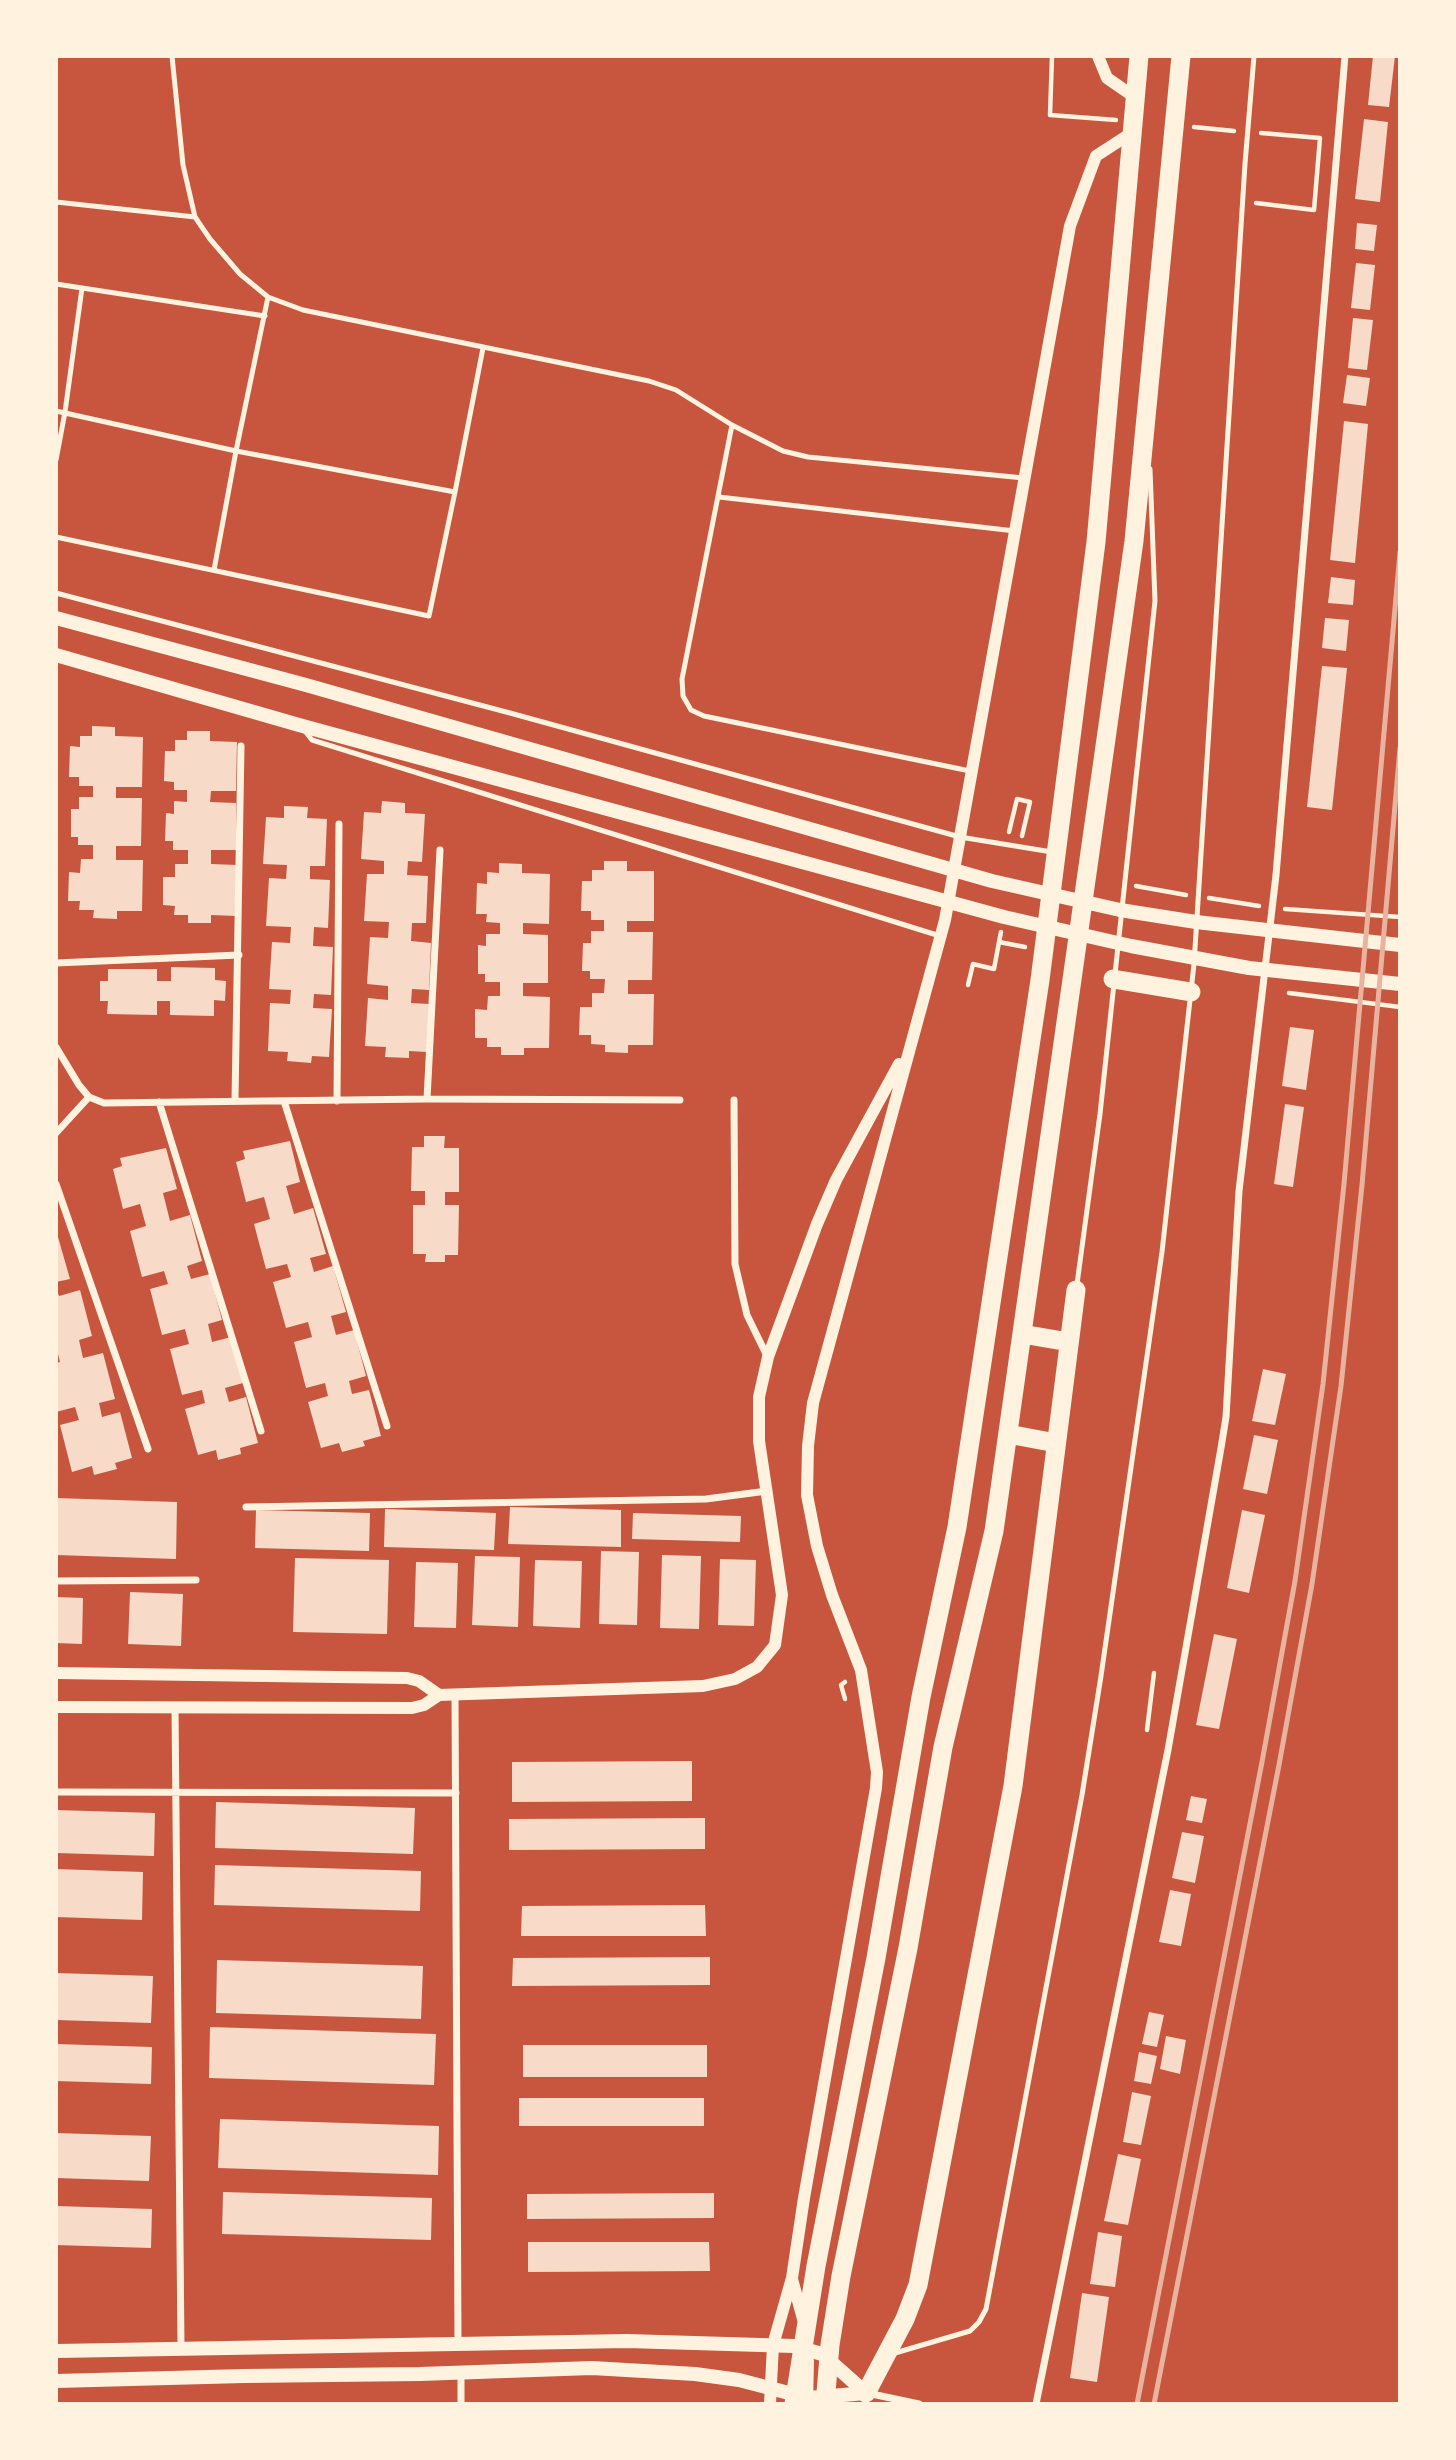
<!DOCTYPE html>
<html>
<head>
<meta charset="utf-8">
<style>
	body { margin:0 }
	#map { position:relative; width:1456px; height:2460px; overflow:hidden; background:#c8553d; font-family:"Nunito Sans",sans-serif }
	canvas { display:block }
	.frame { position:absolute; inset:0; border:58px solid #fff3e0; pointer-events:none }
</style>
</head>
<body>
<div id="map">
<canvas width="1456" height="2460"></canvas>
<div class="frame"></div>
</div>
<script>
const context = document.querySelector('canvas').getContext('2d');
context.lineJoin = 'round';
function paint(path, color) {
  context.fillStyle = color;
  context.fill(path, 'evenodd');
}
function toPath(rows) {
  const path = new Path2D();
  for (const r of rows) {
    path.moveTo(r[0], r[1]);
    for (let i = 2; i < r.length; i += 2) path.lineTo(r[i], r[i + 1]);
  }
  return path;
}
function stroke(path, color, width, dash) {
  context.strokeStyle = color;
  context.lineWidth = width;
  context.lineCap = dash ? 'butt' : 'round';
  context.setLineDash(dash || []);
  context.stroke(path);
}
paint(toPath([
	[1373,56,1395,56,1389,107,1368,105],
	[1364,119,1388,122,1380,202,1355,199],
	[1357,223,1377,225,1374,251,1355,249],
	[1356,263,1375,265,1370,310,1351,308],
	[1353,318,1373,320,1367,370,1348,368],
	[1347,375,1370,378,1366,406,1343,403],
	[1344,421,1368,424,1355,563,1330,560],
	[1331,577,1355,580,1353,605,1328,603],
	[1325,618,1349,620,1346,651,1322,648],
	[1322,666,1347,668,1332,810,1307,807],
	[92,726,115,727,115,736,143,737,142,787,116,787,116,798,142,798,141,846,116,846,116,860,143,860,142,911,117,911,117,919,93,918,94,910,79,910,80,901,68,901,69,872,80,873,81,859,93,859,93,845,78,845,78,837,71,837,71,809,79,809,79,797,93,797,93,786,79,786,79,777,69,777,70,746,80,747,80,736,92,736],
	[187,731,210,731,210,741,237,742,236,791,211,791,210,802,236,803,236,850,211,850,211,864,238,865,237,916,211,915,211,923,188,923,188,915,174,915,175,906,163,905,163,877,175,877,175,864,188,864,188,850,173,850,173,841,165,841,166,813,174,814,174,801,187,802,187,790,174,790,174,782,164,781,165,751,175,751,175,740,187,740],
	[382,801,405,803,405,813,425,814,422,862,408,861,407,875,428,876,426,923,412,923,411,941,431,943,429,990,412,989,411,1003,429,1004,427,1052,409,1051,409,1058,385,1057,386,1047,365,1046,368,998,388,1000,388,986,367,984,370,937,388,938,389,922,364,921,367,874,384,874,384,861,361,859,364,812,381,813],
	[284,806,308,807,307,818,327,819,325,866,310,866,310,879,330,880,328,928,314,927,313,946,333,947,331,995,314,994,313,1008,332,1009,329,1057,312,1056,311,1063,287,1061,288,1052,268,1051,270,1003,290,1004,291,990,269,989,272,942,290,943,291,927,266,926,269,878,286,879,287,865,263,864,266,817,284,818],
	[604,861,627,861,627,871,654,871,654,921,627,921,627,932,653,932,652,980,628,980,628,994,654,994,653,1045,628,1045,628,1053,605,1052,605,1045,591,1044,591,1035,579,1035,580,1007,592,1007,592,993,604,993,605,979,590,979,590,971,582,971,583,943,591,943,591,931,604,931,604,920,591,920,591,911,581,911,582,881,592,881,592,870,604,870],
	[499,863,522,864,522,873,550,874,549,924,523,923,523,934,548,935,548,983,523,983,523,996,550,997,549,1048,524,1048,524,1055,501,1055,501,1047,487,1047,487,1038,475,1038,475,1009,487,1010,488,996,500,996,500,982,485,982,485,974,478,974,478,945,486,946,486,934,500,934,500,923,486,922,487,914,476,914,477,883,487,884,487,872,499,873],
	[171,967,215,968,215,980,226,981,225,1001,214,1000,214,1016,170,1015,170,1001,157,1001,157,1015,107,1014,108,1001,100,1001,100,981,108,981,108,969,157,969,157,981,171,981],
	[1290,1027,1314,1030,1306,1090,1282,1086],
	[1285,1104,1304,1107,1293,1187,1274,1184],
	[424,1136,445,1136,444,1148,459,1148,459,1192,445,1192,445,1205,459,1205,458,1255,445,1255,445,1262,425,1262,426,1254,413,1254,413,1205,425,1205,425,1191,411,1191,412,1147,424,1147],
	[290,1141,300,1182,286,1186,294,1214,313,1208,326,1254,310,1258,314,1272,333,1266,346,1312,331,1316,336,1335,354,1330,366,1376,349,1381,352,1394,369,1390,381,1436,363,1441,365,1446,342,1452,339,1443,321,1448,308,1402,328,1396,325,1383,306,1388,294,1342,312,1337,308,1322,286,1328,273,1282,291,1277,287,1264,266,1269,254,1224,270,1219,264,1197,246,1202,236,1162,245,1159,243,1151],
	[166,1148,177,1189,163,1193,170,1221,190,1215,202,1261,187,1266,191,1279,210,1274,222,1320,208,1324,212,1342,231,1337,243,1383,225,1388,229,1402,246,1397,258,1443,240,1448,241,1454,218,1460,216,1450,198,1455,185,1409,205,1403,202,1390,182,1395,170,1349,189,1344,185,1329,162,1335,150,1289,168,1284,164,1271,142,1277,130,1231,146,1226,140,1204,123,1209,113,1169,122,1166,120,1158],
	[56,1230,70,1279,56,1282],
	[56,1287,59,1296,80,1290,92,1336,79,1340,83,1358,103,1353,115,1399,99,1403,102,1417,120,1412,132,1458,115,1463,117,1469,94,1475,92,1466,72,1472,60,1425,79,1420,75,1407,56,1412,56,1363,60,1362,56,1346],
	[1263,1369,1286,1374,1275,1425,1252,1421],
	[1254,1435,1278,1440,1267,1494,1243,1489],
	[56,1498,177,1502,176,1559,56,1555],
	[510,1507,621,1510,621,1547,508,1544],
	[385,1509,496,1513,494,1550,384,1547],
	[256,1510,370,1513,369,1551,255,1548],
	[1242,1510,1265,1515,1249,1593,1227,1588],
	[633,1513,741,1516,740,1542,632,1539],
	[601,1551,639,1552,637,1625,599,1624],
	[662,1555,701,1556,699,1629,660,1628],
	[475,1556,520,1557,518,1627,472,1625],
	[295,1558,389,1560,387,1634,293,1632],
	[720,1559,756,1560,754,1626,718,1625],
	[535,1560,582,1561,580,1628,533,1626],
	[416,1562,458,1563,456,1628,414,1627],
	[130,1592,183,1594,181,1646,128,1644],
	[56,1597,83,1598,82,1644,56,1643],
	[1214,1634,1237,1639,1219,1729,1196,1725],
	[692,1761,692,1801,512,1802,512,1762],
	[1191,1796,1207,1799,1202,1823,1186,1820],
	[216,1802,415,1808,413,1854,215,1848],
	[56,1810,155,1813,154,1856,56,1853],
	[705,1818,705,1849,509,1850,509,1819],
	[1182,1832,1204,1836,1195,1883,1172,1878],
	[215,1865,421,1871,420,1911,214,1905],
	[56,1869,143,1872,142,1920,56,1917],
	[1170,1890,1191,1894,1181,1946,1159,1942],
	[705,1905,706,1936,521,1936,522,1906],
	[710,1957,710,1985,512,1986,513,1958],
	[217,1960,423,1966,421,2019,216,2013],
	[56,1973,153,1976,151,2023,56,2020],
	[1149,2012,1164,2015,1157,2047,1142,2044],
	[210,2027,436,2034,434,2085,209,2078],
	[1166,2036,1186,2040,1180,2074,1160,2069],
	[56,2044,152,2047,151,2084,56,2081],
	[523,2045,707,2045,707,2077,523,2077],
	[1139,2052,1157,2056,1151,2084,1134,2081],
	[1132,2092,1151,2096,1141,2145,1123,2142],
	[519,2098,704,2098,704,2126,519,2126],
	[220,2119,439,2126,438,2175,218,2168],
	[56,2133,151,2136,149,2181,56,2178],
	[1118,2154,1141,2159,1128,2225,1104,2221],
	[223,2192,432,2198,431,2240,222,2234],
	[714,2193,714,2218,527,2219,527,2194],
	[56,2206,152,2209,151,2248,56,2245],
	[1098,2232,1122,2236,1115,2287,1090,2284],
	[528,2242,709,2242,710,2271,528,2272],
	[1082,2293,1109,2297,1097,2382,1070,2378]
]), '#f7dbc8');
stroke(toPath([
	[1052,56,1050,115,1116,120],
	[1194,127,1234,131],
	[1256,203,1314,210,1320,138,1261,133],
	[1009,832,1017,799,1030,802,1022,836],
	[1136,886,1186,895],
	[1209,898,1259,906],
	[1285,909,1400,917],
	[1001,932,999,942,1025,947],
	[968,985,973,964,994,969,999,942],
	[1289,993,1400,1007],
	[845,1699,841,1685,845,1682],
	[1147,1730,1154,1673]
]), '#fff3e0', 4.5);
stroke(toPath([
	[172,56,183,165,195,217,210,239,240,274,268,297,303,310,649,381,676,390,732,425,783,451,808,457,1024,478],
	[56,202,195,217],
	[56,284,265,316],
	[268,297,236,451,455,492,483,348],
	[56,411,236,451,214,570],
	[732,425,682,679,683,696,691,710,704,716,970,771],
	[56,460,65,412,82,288],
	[719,497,1015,531],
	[56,537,429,616,455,492],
	[56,593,510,713,960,837,1052,852],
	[305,731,312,740,940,936],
	[1077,1284,1100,1114,1155,601,1150,469],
	[895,2353,970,2331,979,2322,986,2309,1082,1795,1101,1676,1162,1252,1194,964,1245,164,1254,56]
]), '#fff3e0', 5);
stroke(toPath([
	[56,963,239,955],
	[56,1047,79,1085,89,1097,104,1103,427,1099,680,1100],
	[427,1099,440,850],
	[235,1100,241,746],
	[734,1100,735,1264,747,1315,767,1356],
	[284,1101,387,1426],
	[337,1101,339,824],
	[159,1102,261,1431],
	[56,1133,89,1097],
	[56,1184,148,1449],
	[246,1507,706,1499,767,1491],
	[56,1581,196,1580],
	[455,1694,458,2342],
	[175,1708,181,2348],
	[56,1792,456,1793],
	[867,2393,919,2404],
	[461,2404,461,2373],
	[1036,2404,1168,1750,1221,1448,1226,1417,1239,1191,1276,875,1345,56]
]), '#fff3e0', 7);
stroke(toPath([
	[1098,56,1107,78,1136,98],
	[56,1673,407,1678,419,1681,439,1695],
	[56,1707,412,1708,424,1705,439,1695,703,1686,735,1679,757,1667,775,1645,782,1595,759,1441,759,1397,768,1357,817,1224,836,1180,899,1064],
	[792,2279,803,2319],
	[770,2404,773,2345,792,2278,804,2198,876,1788,877,1772,861,1670,832,1595,817,1546,807,1495,808,1446,813,1403,945,920,1070,226,1096,156,1133,132],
	[807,2404,808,2361]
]), '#fff3e0', 12);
stroke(toPath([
	[56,618,306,685,992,881,1120,910,1196,922,1400,945],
	[56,655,299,725,1004,917,1131,946,1249,968,1400,984],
	[56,2351,627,2341,794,2346,822,2354,866,2393],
	[56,2381,244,2376,420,2374,592,2368,695,2374,739,2380,808,2398,866,2393]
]), '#fff3e0', 14);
stroke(toPath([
	[1113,979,1191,992],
	[1022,1334,1069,1342],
	[1008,1434,1056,1443],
	[866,2393,905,2319,918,2285,1013,1786,1076,1290],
	[794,2404,816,2266,876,1958,921,1697,957,1527,1040,980,1096,542,1139,56],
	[825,2404,830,2345,841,2276,908,1948,943,1747,994,1531,1134,541,1181,56]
]), '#fff3e0', 19);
stroke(toPath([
	[1137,2404,1262,1762,1295,1581,1323,1384,1344,1184,1400,552],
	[1154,2404,1279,1765,1312,1584,1341,1386,1362,1185,1400,748]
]), '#e9b49f', 5);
</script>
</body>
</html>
